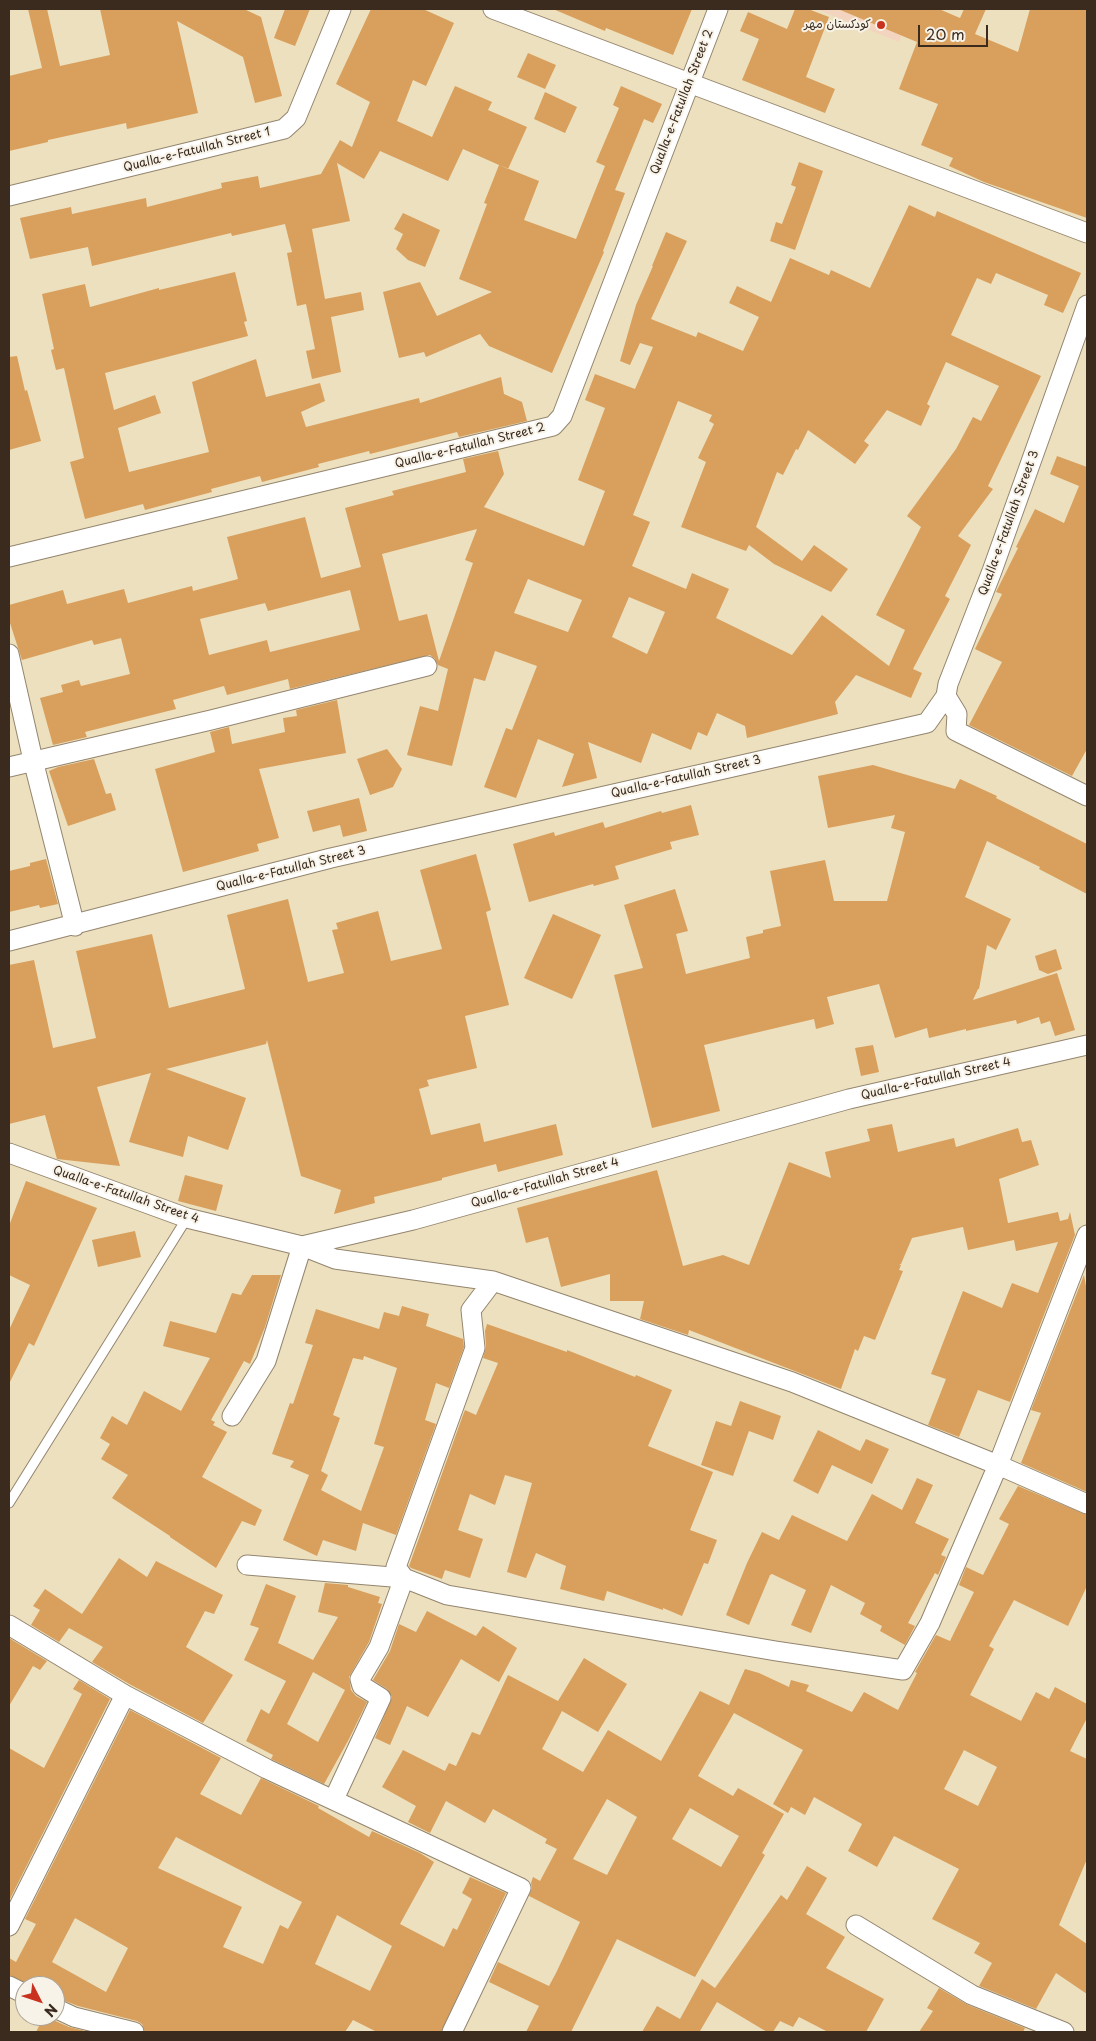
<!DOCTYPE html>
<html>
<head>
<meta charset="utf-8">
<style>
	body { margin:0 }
	#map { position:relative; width:1096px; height:2041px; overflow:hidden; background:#ece0be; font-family:"Playpen Sans",sans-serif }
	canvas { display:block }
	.frame { position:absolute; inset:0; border:10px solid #3b2a1e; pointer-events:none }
	.north { position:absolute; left:15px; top:1976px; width:50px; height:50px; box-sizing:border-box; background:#f7f3e8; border:1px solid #aca397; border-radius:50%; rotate:131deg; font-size:14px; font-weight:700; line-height:20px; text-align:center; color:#3b2a1e }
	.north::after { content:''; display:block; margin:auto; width:18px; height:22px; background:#c8321e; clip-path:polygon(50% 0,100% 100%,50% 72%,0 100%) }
	.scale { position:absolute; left:918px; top:25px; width:70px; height:22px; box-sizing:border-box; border:2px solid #3b2a1e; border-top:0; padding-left:6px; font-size:15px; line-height:18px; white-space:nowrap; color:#3b2a1e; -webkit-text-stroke:4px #f7f3e8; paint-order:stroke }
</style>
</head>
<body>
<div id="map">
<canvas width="1096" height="2041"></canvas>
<div class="frame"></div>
<div class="north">N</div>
<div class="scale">20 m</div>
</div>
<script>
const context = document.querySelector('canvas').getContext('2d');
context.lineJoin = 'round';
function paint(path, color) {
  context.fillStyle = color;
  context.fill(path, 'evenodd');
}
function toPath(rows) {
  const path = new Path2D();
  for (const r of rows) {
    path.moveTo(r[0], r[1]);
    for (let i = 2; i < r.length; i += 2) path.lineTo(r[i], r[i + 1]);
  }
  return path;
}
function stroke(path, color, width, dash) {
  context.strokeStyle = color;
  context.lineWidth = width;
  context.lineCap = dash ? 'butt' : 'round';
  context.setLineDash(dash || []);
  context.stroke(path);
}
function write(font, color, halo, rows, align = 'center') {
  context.font = font + ' "Playpen Sans","Playpen Sans Arabic",sans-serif';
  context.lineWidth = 4;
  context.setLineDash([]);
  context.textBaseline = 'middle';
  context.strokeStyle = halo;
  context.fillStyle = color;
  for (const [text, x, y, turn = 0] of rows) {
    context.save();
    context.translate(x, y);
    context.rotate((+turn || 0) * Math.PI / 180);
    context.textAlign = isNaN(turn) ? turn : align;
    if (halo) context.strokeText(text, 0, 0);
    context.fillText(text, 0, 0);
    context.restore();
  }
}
paint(toPath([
	[816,9,912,9,899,42]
]), '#f3d4bf');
paint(toPath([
	[28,9,47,9,60,66,110,55,100,9,244,9,261,17,282,96,255,103,243,57,177,21,198,113,127,129,126,123,48,140,48,142,9,151,9,76,42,68],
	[285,9,310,9,295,46,274,38],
	[371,9,423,9,454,23,426,86,413,80,397,121,432,137,455,86,492,102,488,110,527,127,508,169,463,149,448,181,380,151,364,179,337,163,350,221,312,229,325,299,361,292,364,310,331,317,341,372,312,379,306,351,315,349,306,304,297,306,287,253,292,252,285,224,232,236,231,233,92,266,88,247,30,259,20,218,71,207,72,214,146,198,147,207,222,188,221,183,258,176,260,188,321,174,340,140,352,147,370,102,336,84],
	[553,9,692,9,673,55,606,28,605,31],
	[795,9,808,9,829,17,806,77,835,89,825,113,742,80,759,39,740,31,748,12,787,29],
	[838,9,939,9,960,18,964,9,986,9,975,34,1018,52,1030,9,1087,9,1087,218,984,182,949,166,953,158,921,145,938,104,899,89,917,42],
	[528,53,556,65,545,89,517,77],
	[621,86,662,104,653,123,644,119,615,190,625,193,603,251,604,252,552,373,489,346,480,334,426,357,424,352,399,358,383,292,420,282,437,316,492,292,459,279,487,204,484,203,499,165,539,181,524,220,576,239,605,166,596,162,619,108,613,105],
	[545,92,577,107,565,133,534,119],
	[799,162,823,171,795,250,770,241,776,222,782,224,796,187,791,185],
	[909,205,935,217,937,211,1081,273,1063,313,1044,305,1048,295,996,273,991,284,977,278,951,335,1041,376,988,486,993,489,958,536,971,545,945,596,950,599,913,669,922,673,911,698,856,675,835,702,838,714,747,738,745,726,717,713,707,736,698,732,691,750,652,733,641,763,588,742,597,778,562,787,574,754,538,739,516,798,484,787,506,728,512,730,537,666,495,651,485,681,474,678,452,766,407,755,420,706,438,711,448,669,438,665,435,659,430,655,290,689,288,679,227,695,224,686,173,700,176,709,85,732,87,737,53,745,40,698,63,692,61,685,79,680,81,686,130,674,121,638,94,645,92,640,22,660,9,620,9,605,63,590,67,604,124,589,128,603,192,586,193,591,238,579,227,537,305,517,321,578,361,567,345,508,394,495,392,491,466,472,463,459,498,451,504,474,484,507,584,546,605,491,578,480,605,408,585,400,595,374,635,389,653,347,640,343,630,365,620,361,636,305,653,266,652,266,666,232,687,241,651,319,696,337,698,332,743,351,759,317,729,303,737,286,771,302,790,258,829,275,831,270,870,288],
	[946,362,999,386,981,421,973,417,956,449,907,516,921,527,876,615,905,630,889,666,822,615,792,655,716,618,729,589,692,573,686,589,632,566,650,522,633,515,678,401,712,415,709,421,714,424,698,458,706,462,681,527,746,551,749,545,774,564,831,592,848,569,814,545,802,561,756,527,777,472,783,475,796,449,798,450,808,430,855,464,869,445,864,441,887,410,921,426,930,406,927,404],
	[477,529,465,560,473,563,439,661,427,614,399,621,382,554],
	[528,579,582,600,568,632,514,613],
	[350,590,360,630,270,652,267,640,209,655,200,619,265,603,268,611],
	[629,597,665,612,647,654,612,637],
	[403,213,440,230,425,267,408,260,396,249,403,234,394,229],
	[235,272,247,321,244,322,248,336,105,373,114,410,155,395,161,413,118,428,129,472,209,452,192,382,256,359,266,397,320,383,325,401,301,412,306,427,419,398,420,403,501,377,504,394,522,402,527,421,459,437,457,432,370,454,369,451,318,464,319,467,262,482,260,476,211,489,212,492,145,510,143,504,85,519,70,462,84,458,64,368,56,370,51,350,54,349,42,294,85,284,90,307,159,288,159,290],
	[17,356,25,391,27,390,41,441,9,450,9,357],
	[1057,456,1087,467,1087,749,1072,776,969,725,1002,662,975,649,1002,594,996,592,1018,548,1016,547,1035,509,1064,523,1079,486,1050,474],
	[337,700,346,753,259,769,279,838,257,844,259,851,183,872,155,769,215,752,210,732,229,727,232,744,285,732,283,718,297,716,296,710],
	[387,749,402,769,393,787,370,795,357,759],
	[94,759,106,794,111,793,116,810,68,826,49,771,58,767],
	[873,765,955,789,960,779,997,796,996,798,1087,844,1087,894,1039,869,1040,867,987,841,965,897,1011,919,996,950,987,945,979,989,978,989,973,1000,1057,973,1075,1030,1055,1036,1050,1021,1041,1024,1039,1017,1017,1024,1016,1020,966,1031,966,1029,929,1038,927,1028,895,1038,879,984,827,997,834,1024,816,1029,814,1019,704,1045,720,1111,652,1128,614,975,643,968,624,905,675,889,688,931,676,934,686,974,750,958,746,937,763,933,763,930,781,926,770,871,825,860,834,901,887,901,905,832,891,828,895,815,828,828,818,776],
	[359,798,367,831,343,837,340,825,313,832,307,811],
	[691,805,699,835,670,842,672,849,615,866,619,879,594,886,593,884,529,902,513,844,554,832,555,836,603,822,605,828,661,811,662,813],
	[476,854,491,910,486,912,509,1005,465,1016,477,1068,427,1080,429,1086,419,1089,431,1135,480,1123,484,1142,556,1124,563,1155,498,1172,496,1164,442,1178,442,1180,374,1197,375,1203,334,1214,341,1190,301,1176,267,1040,266,1044,166,1069,246,1098,228,1150,188,1136,183,1157,129,1142,151,1073,97,1087,120,1166,57,1159,45,1115,9,1124,9,965,34,960,53,1048,96,1038,76,951,152,934,169,1008,245,989,227,915,288,899,308,982,344,973,332,930,338,929,336,923,378,911,391,961,442,949,420,870],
	[46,859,58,904,40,908,39,905,9,912,9,871,30,866,30,863],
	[553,914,601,935,572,999,524,978],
	[1056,949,1062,969,1048,974,1039,970,1035,956],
	[873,1045,879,1072,861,1076,855,1048],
	[892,1124,898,1152,954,1138,956,1147,1018,1128,1022,1142,1031,1140,1039,1165,999,1179,1008,1223,1058,1212,1060,1221,1068,1219,1070,1212,1075,1235,1010,1402,978,1390,959,1437,928,1425,946,1379,931,1374,963,1291,1002,1308,1012,1283,1038,1293,1058,1242,1016,1251,1014,1240,968,1250,963,1227,912,1238,901,1264,899,1264,901,1265,899,1270,903,1271,875,1340,864,1336,858,1351,855,1349,841,1389,689,1330,688,1335,640,1319,644,1301,610,1301,610,1274,561,1287,548,1237,526,1243,517,1208,657,1170,683,1266,723,1255,749,1265,789,1162,831,1178,825,1152,870,1141,867,1129],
	[185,1175,223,1185,216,1211,178,1201],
	[26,1181,97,1208,34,1346,29,1343,9,1384,9,1330,30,1285,9,1275,9,1226],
	[135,1231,141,1257,98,1267,92,1240],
	[252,1275,281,1275,265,1327,250,1364,244,1361,211,1420,215,1422,213,1425,227,1432,202,1477,262,1510,255,1526,242,1521,216,1568,170,1537,170,1536,112,1498,128,1475,101,1459,110,1444,100,1438,112,1416,127,1425,144,1391,181,1411,210,1358,163,1346,170,1321,216,1333,232,1293,241,1295],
	[1084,1275,1087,1292,1087,1492,1021,1463,1041,1413,1031,1410],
	[402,1306,429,1314,426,1326,463,1339,464,1347,449,1388,436,1383,425,1420,436,1424,396,1535,363,1523,356,1551,323,1540,317,1556,283,1540,309,1475,290,1467,294,1461,272,1454,290,1403,293,1404,313,1345,305,1343,316,1309,379,1329,384,1312,399,1316],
	[364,1356,397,1368,374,1444,384,1447,361,1511,321,1490,328,1475,321,1471,340,1418,333,1415,353,1358,363,1360],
	[487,1324,567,1352,567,1350,635,1377,636,1375,672,1390,648,1446,713,1472,690,1530,717,1540,708,1564,704,1563,682,1616,663,1608,663,1610,607,1591,604,1601,560,1589,566,1566,536,1553,526,1578,507,1572,532,1483,505,1475,495,1505,470,1494,458,1530,483,1539,470,1578,445,1570,442,1579,411,1568,409,1566,463,1415,465,1410,476,1415,498,1363,483,1358,486,1347,485,1331],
	[740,1401,781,1416,773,1440,749,1431,733,1476,701,1465,716,1421,731,1426],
	[818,1430,860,1451,866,1439,889,1449,872,1484,832,1465,818,1494,793,1481],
	[917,1478,933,1485,915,1523,949,1539,941,1555,946,1557,938,1575,935,1573,908,1623,915,1626,905,1645,880,1631,882,1626,860,1614,865,1603,831,1585,811,1633,791,1625,806,1590,772,1574,770,1575,749,1625,726,1615,747,1563,762,1532,779,1540,792,1515,847,1541,872,1494,902,1510],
	[1018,1486,1087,1515,1087,1586,1068,1626,1014,1600,989,1646,994,1649,970,1695,1021,1721,1036,1692,1049,1699,1055,1687,1087,1704,1087,1718,1070,1751,1087,1759,1087,1859,1059,1925,1087,1944,1087,1994,1056,1973,1036,2009,979,1986,992,1963,974,1953,980,1943,932,1919,959,1869,894,1836,877,1867,848,1851,862,1824,814,1797,805,1815,791,1807,788,1813,773,1804,803,1750,734,1713,698,1776,733,1796,738,1788,784,1814,762,1853,765,1855,695,1977,617,1939,571,2032,526,2032,539,2006,489,1982,498,1962,549,1986,556,1973,580,1922,529,1896,532,1888,531,1883,533,1877,540,1881,557,1849,545,1843,547,1839,493,1809,485,1823,446,1801,430,1833,408,1822,416,1806,382,1787,403,1750,445,1771,449,1763,456,1766,472,1732,480,1735,508,1675,558,1701,584,1658,627,1684,598,1732,562,1711,542,1749,583,1772,608,1730,661,1761,700,1691,729,1705,745,1669,759,1673,789,1687,791,1680,809,1685,806,1691,852,1712,864,1692,898,1710,917,1673,915,1672,936,1635,950,1641,974,1592,959,1585,966,1567,983,1575,1009,1524,999,1519],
	[964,1750,997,1767,978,1806,944,1789],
	[607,1799,637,1817,607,1875,573,1859],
	[690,1808,739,1836,721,1867,672,1839],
	[119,1558,147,1577,156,1561,223,1595,214,1614,205,1611,186,1647,233,1675,203,1723,131,1685,92,1662,103,1647,69,1628,59,1642,31,1625,40,1610,33,1606,45,1589,82,1614],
	[325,1583,348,1585,348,1587,380,1597,378,1603,382,1604,369,1642,349,1677,351,1690,356,1696,367,1702,349,1739,324,1784,271,1759,273,1755,246,1741,261,1709,269,1714,286,1681,244,1660,259,1628,250,1625,266,1584,296,1596,278,1643,313,1660,338,1617,318,1612],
	[313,1672,345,1690,318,1742,287,1724],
	[427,1611,476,1636,483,1626,517,1648,499,1682,461,1659,428,1717,407,1706,390,1745,375,1738,392,1697,387,1689,373,1680,390,1651,399,1624,416,1632],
	[9,1638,47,1661,40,1670,33,1666,9,1706],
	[79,1680,110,1699,9,1901,9,1748,44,1768,82,1694,73,1689],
	[130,1710,221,1758,200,1794,241,1815,261,1778,319,1806,318,1808,369,1837,372,1831,420,1853,434,1862,400,1924,444,1947,453,1928,457,1930,472,1899,462,1893,470,1877,506,1893,441,2032,377,2032,353,2020,345,2032,145,2032,142,2024,137,2021,78,2006,55,1997,55,1986,32,1986,9,1975,9,1958,16,1962,36,1924,25,1919],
	[176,1837,302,1902,288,1929,280,1925,263,1964,223,1947,242,1907,158,1868],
	[337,1915,392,1946,370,1991,315,1964],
	[75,1918,128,1948,106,1992,52,1962],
	[807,1866,827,1878,806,1914,845,1937,826,1968,884,1999,866,2032,828,2032,799,2017,793,2027,780,2021,773,2032,767,2032,717,2002,700,2031,703,2032,642,2032,657,2006,680,2019,702,1979,715,1988,781,1895,787,1900],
	[939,1988,968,2005,1025,2028,1023,2032,919,2032,933,2011,927,2008],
	[44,2016,69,2027,89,2032,36,2032]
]), '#d99f5c');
const service = toPath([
	[9,1503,187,1218]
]);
const minor = toPath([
	[493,9,1087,233],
	[9,196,284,129,296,118,341,9],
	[9,557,553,426,562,416,718,9],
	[9,654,33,760,75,926],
	[946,696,957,714,956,731,1087,796],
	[9,767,211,720,427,666],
	[9,941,331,858,927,723,946,696,948,684,992,571,1087,305],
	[9,1153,187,1218,302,1246,413,1220,849,1099,1087,1045],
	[493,1281,471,1310,475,1348,396,1567,404,1578,447,1595,776,1651,903,1670,930,1623,998,1465,1087,1235],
	[232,1416,266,1361,302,1246,335,1259,493,1281,792,1382,998,1465,1087,1504],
	[247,1565,404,1578,379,1647,360,1679,362,1686,381,1698,334,1799],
	[9,1625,125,1695,267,1769,521,1888,452,2032],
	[856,1925,972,1995,1064,2032],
	[9,1926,125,1695],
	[9,1986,25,1994],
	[55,2008,74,2017,134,2032]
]);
stroke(service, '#94856e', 11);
stroke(minor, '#94856e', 21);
stroke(service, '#fff', 9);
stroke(minor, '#fff', 19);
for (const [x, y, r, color] of [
	[881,25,5,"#c8321e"]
]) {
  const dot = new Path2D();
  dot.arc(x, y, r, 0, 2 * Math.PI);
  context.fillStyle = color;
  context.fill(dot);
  stroke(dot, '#f7f3e8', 2);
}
write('12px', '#3b2a1e', '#f7f3e8', [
	["کودکستان مهر",871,25]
], 'right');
write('12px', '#3b2a1e', '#f7f3e8', [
	["Qualla-e-Fatullah Street 2",682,102,-69],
	["Qualla-e-Fatullah Street 1",197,150,-14],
	["Qualla-e-Fatullah Street 2",470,446,-14],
	["Qualla-e-Fatullah Street 3",1009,523,-70],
	["Qualla-e-Fatullah Street 3",686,777,-13],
	["Qualla-e-Fatullah Street 3",291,869,-14],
	["Qualla-e-Fatullah Street 4",936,1079,-13],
	["Qualla-e-Fatullah Street 4",545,1183,-16],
	["Qualla-e-Fatullah Street 4",126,1195,19]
]);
</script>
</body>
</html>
